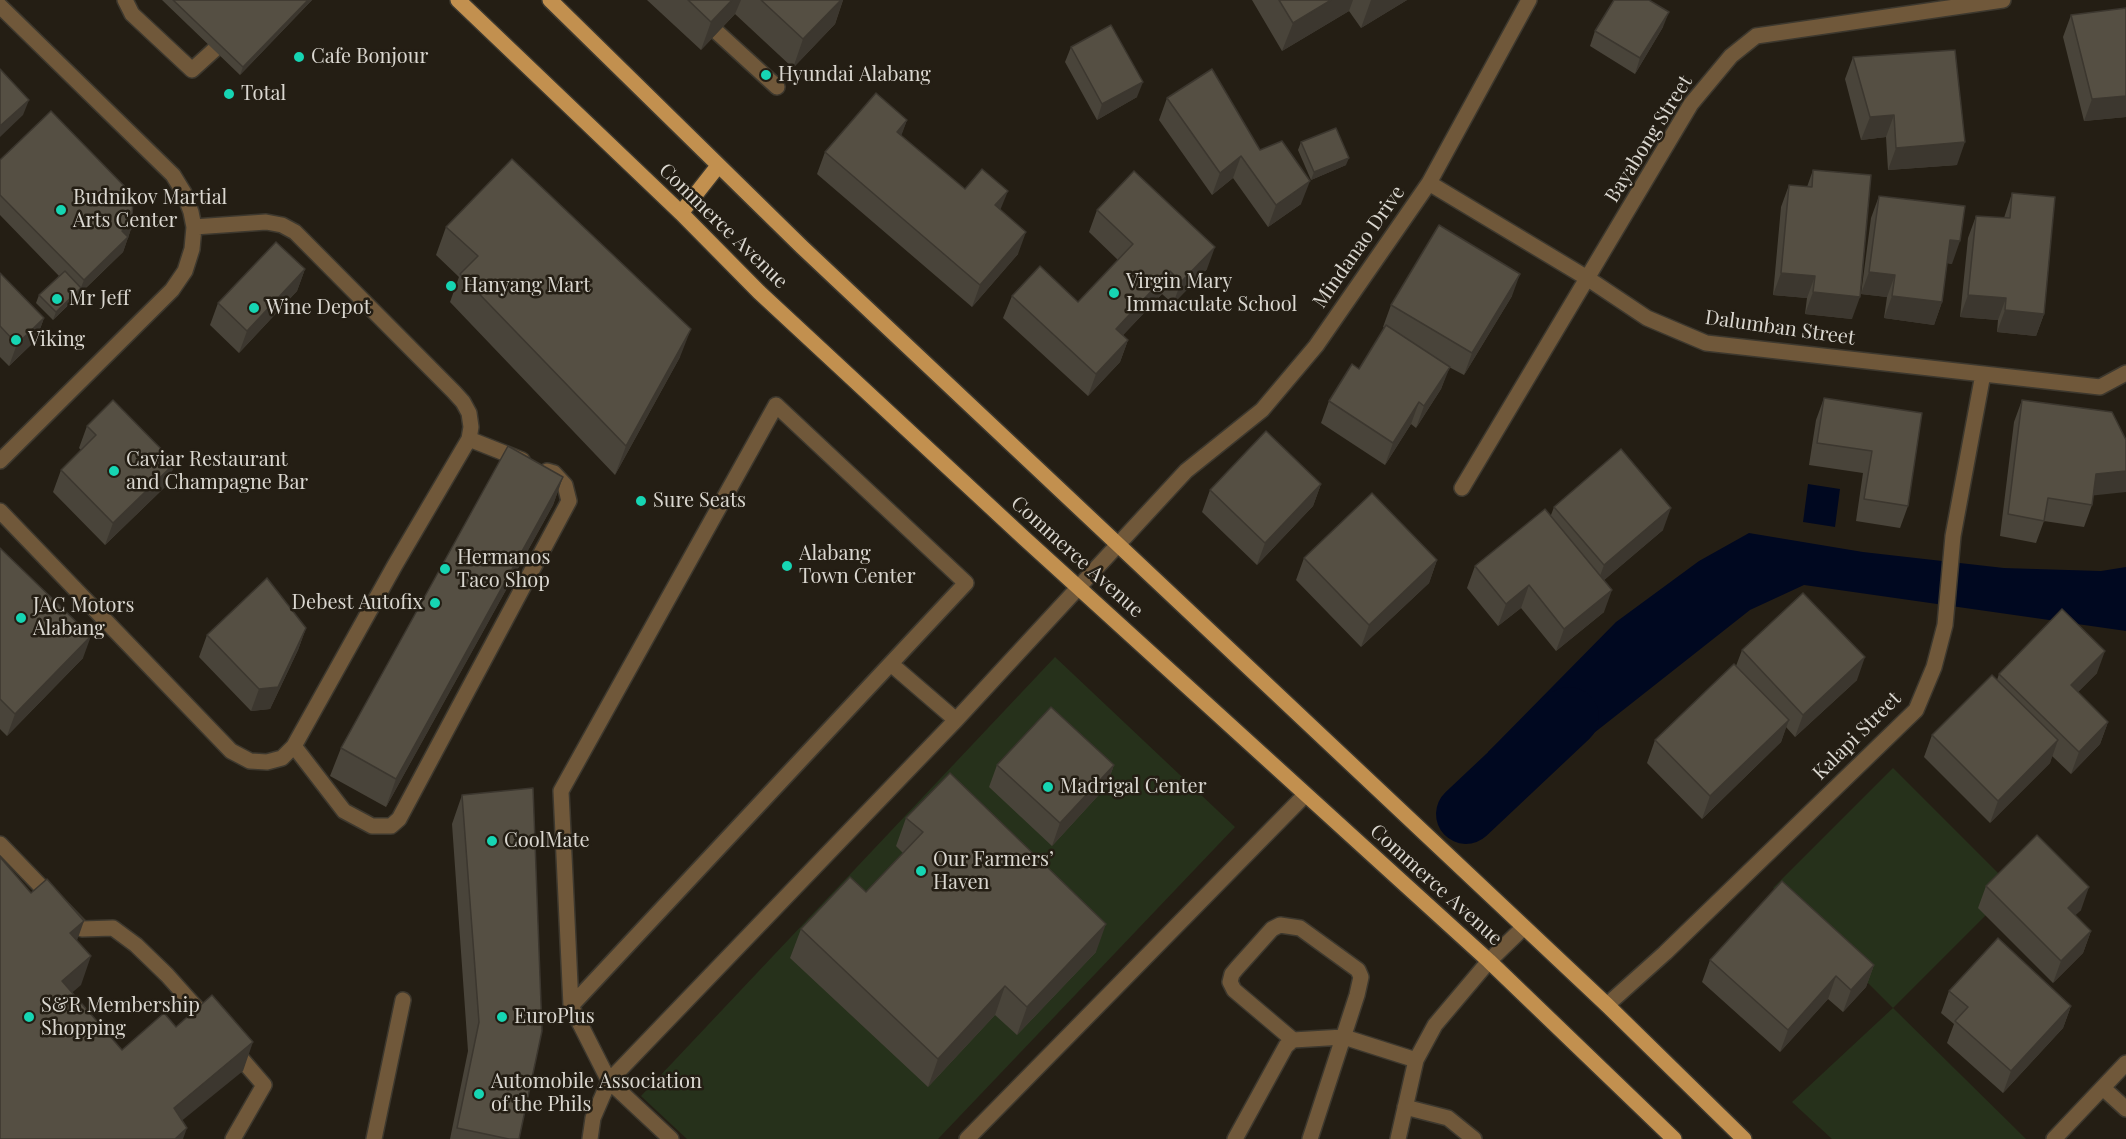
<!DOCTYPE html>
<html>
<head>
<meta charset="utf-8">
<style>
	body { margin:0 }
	canvas { display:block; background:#241e14 }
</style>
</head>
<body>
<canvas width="2126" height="1139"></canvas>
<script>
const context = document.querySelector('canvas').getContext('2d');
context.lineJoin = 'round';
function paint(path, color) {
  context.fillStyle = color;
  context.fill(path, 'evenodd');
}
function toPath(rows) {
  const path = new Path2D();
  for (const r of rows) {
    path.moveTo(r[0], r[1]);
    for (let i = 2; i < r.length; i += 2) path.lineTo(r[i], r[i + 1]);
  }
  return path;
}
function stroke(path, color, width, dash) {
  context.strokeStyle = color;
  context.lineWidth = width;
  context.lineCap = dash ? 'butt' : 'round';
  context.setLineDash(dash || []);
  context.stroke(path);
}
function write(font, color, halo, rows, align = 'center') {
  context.font = font + ' "Playfair Display",serif';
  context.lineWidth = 5;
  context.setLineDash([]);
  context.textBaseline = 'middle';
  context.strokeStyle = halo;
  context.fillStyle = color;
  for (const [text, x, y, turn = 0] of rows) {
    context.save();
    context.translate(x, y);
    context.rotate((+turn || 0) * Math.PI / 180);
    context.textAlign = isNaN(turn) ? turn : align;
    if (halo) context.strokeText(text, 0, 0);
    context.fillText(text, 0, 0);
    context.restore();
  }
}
paint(toPath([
	[1055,657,1235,827,938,1139,687,1139,641,1096],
	[1893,768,2013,888,1893,1008,2026,1139,1832,1139,1792,1102,1893,1008,1773,888]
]), '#26311b');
paint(toPath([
	[1808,484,1840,489,1835,527,1803,522],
	[1749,533,1863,552,2004,568,2101,571,2126,567,2126,631,1804,585,1750,610,1523,789,1488,752,1616,622,1699,561]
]), '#000820');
stroke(toPath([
	[1466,814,1569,717]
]), '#000820', 60);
const minor = toPath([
	[125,0,132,14,192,70,214,50],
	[682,0,777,87],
	[0,6,173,175,184,193,191,212,194,227,192,249,185,271,172,290,0,461],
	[1429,183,1587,278,1647,318,1706,343,2100,387,2126,373],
	[469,439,522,460],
	[1462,488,1691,104,1731,56,1756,36,2003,0],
	[0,511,231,751,250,761,267,762,282,758,294,746,395,565,469,439,471,427,469,413,463,402,454,392,295,232,282,225,266,222,194,227],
	[891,664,956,720],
	[294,746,344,811,372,826,391,826,399,819,569,501,565,485,554,473,547,471],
	[0,844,82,929,113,928,136,945,167,975,210,1023],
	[1607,1005,1665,953,1916,710,1934,667,1945,625,1953,536,1983,374],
	[571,1006,966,583,776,405,561,791,571,1006,609,1081,671,1139],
	[1293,1040,1234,990,1230,982,1232,974,1237,968,1272,929,1280,925,1300,928,1358,970,1361,977,1357,995,1310,1139],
	[232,1048,264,1085,233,1139],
	[2103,1088,2126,1109],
	[1405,1107,1448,1118,1474,1139],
	[374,1139,403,1000],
	[590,1139,593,1118,609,1081,956,720,1186,471,1262,410,1316,346,1429,183,1529,0],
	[967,1139,1305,795],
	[1235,1139,1286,1046,1293,1040,1344,1037,1416,1060],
	[1398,1139,1416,1060,1435,1025,1489,961,1524,927],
	[2054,1139,2126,1063]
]);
const major = toPath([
	[458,0,681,213,759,292,1024,538,1489,961,1674,1139],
	[550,0,802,247,1607,1005,1744,1139],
	[681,213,718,166]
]);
stroke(minor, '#3d382e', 18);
stroke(major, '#3d382e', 18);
stroke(minor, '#70583a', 15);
stroke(major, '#c2904f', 15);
paint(toPath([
	[162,0,312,0,240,75],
	[647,0,843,0,835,24,793,68,735,14,701,50],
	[1252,0,1407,0,1361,28,1349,11,1282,51],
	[2126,8,2126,117,2084,121,2063,37,2071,15],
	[1663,27,1635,74,1590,46,1595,31],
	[1071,47,1137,97,1097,120,1065,62],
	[1853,57,1957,165,1888,170,1886,137,1861,140,1845,79],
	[1167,98,1260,150,1301,204,1268,227,1233,178,1212,195,1159,120],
	[907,120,901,135,965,189,1000,210,1018,254,972,307,817,174,825,152],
	[1301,142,1346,165,1311,180,1298,150],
	[0,160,130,192,127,201,131,229,123,252,53,320,36,303,39,295,59,276,0,215],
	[1813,170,1852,319,1805,314,1807,298,1773,295,1781,207,1789,185,1807,187],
	[2012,193,2044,314,2036,336,1997,332,1998,320,1960,317,1968,238,1976,216,2004,218],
	[1879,196,1952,264,1947,263,1942,302,1934,325,1884,318,1887,297,1861,294,1871,218],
	[1097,210,1207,269,1173,304,1162,294,1123,335,1128,340,1120,362,1088,396,1003,318,1012,296,1078,302,1118,260,1089,232],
	[446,227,680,357,615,475,450,302,459,277,436,255],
	[305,269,297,291,239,353,210,325,218,303],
	[0,273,44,318,36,340,9,366,0,357],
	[1512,296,1464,375,1449,367,1441,389,1416,428,1411,424,1385,465,1321,423,1329,401,1359,369,1385,328,1383,327,1391,305],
	[1824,398,1922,413,1908,506,1900,528,1856,521,1863,473,1809,465,1816,420],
	[2022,400,2093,496,2092,505,2084,527,2044,521,2036,543,2000,536,2014,422],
	[87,426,175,463,167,485,105,545,53,492,61,470,81,450,79,448],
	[563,477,553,505,386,807,330,776,341,748],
	[1321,484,1313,506,1257,565,1202,512,1210,490],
	[1554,507,1663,530,1604,580,1604,612,1556,651,1521,608,1498,626,1467,588,1475,566,1551,515],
	[0,548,83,658,7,736,0,729],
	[1304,558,1437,560,1429,583,1361,647,1296,580],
	[306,628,298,650,270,709,251,711,199,657,207,635],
	[1742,650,1857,680,1795,737,1786,727,1781,742,1702,819,1647,763,1655,740,1736,666],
	[2097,673,2078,692,2108,722,2100,744,2071,774,2052,756,2050,763,1990,823,1924,757,1932,735,1997,680,1999,674],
	[997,765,1114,765,1106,787,1052,846,989,787],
	[462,795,519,1139,450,1139,468,1051,452,824],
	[906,818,1096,952,1017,1035,995,1015,928,1087,790,958,801,929,866,892,903,853,896,846],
	[1986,886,2081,910,2075,915,2091,931,2083,953,2053,983,1978,908],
	[1710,960,1874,965,1866,987,1843,1012,1828,999,1780,1052,1702,982],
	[1949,991,2071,1006,2063,1028,2003,1093,1947,1043,1954,1024,1941,1013]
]), '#49443a');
paint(toPath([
	[308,0,312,0,240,75,243,67],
	[732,0,741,0,735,14,701,50,711,22],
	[841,0,843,0,835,24,793,68,803,39],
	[1331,0,1353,0,1349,11,1282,51,1293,23],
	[1371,0,1407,0,1361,28],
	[1669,12,1663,27,1635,74,1640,58],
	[1143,82,1137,97,1097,120,1102,104],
	[2126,96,2126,117,2084,121,2092,99],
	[29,100,23,115,0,137,0,126],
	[1894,115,1886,137,1861,140,1870,117],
	[907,120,899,142,897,132],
	[1965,142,1957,165,1888,170,1896,148],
	[1241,156,1233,178,1212,195,1220,173],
	[1349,158,1346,165,1311,180,1314,172],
	[1310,181,1301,204,1268,227,1276,205],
	[1008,191,999,213,995,205],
	[130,192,124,207,124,198],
	[125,228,131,229,123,252,78,295,84,280],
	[1026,232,1018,254,972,307,980,285],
	[1950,240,1960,241,1952,264,1942,262],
	[1215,247,1207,269,1173,304,1181,282],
	[305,269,297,291,239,353,247,331],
	[1170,271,1162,294,1108,351,1116,329],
	[1869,272,1895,275,1887,297,1861,294],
	[1781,273,1815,276,1807,298,1773,295],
	[1520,274,1512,296,1464,375,1472,353],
	[81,288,78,295,53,320,56,312],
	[1813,292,1860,297,1852,319,1805,314],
	[1968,295,2006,298,1998,320,1960,317],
	[1892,296,1942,302,1934,325,1884,318],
	[2005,310,2044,314,2036,336,1997,332],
	[44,318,36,340,9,366,17,344],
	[691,329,680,357,615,475,626,446],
	[1128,340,1120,362,1088,396,1096,374],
	[1450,367,1441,389,1416,428,1424,406],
	[1419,402,1411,424,1385,465,1393,443],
	[175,463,167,485,105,545,113,523],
	[2126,471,2126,492,2088,496,2096,474],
	[563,477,553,505,386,807,396,779],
	[1321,484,1313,506,1257,565,1265,543],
	[1671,508,1663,530,1596,587,1604,565],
	[1437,560,1429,583,1361,647,1369,625],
	[1529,585,1521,608,1498,626,1506,604],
	[1612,590,1604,612,1556,651,1564,629],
	[306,628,298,650,270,709,251,711,259,689],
	[91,636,83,658,7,736,15,714],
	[2105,651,2097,673,2063,707,2071,685],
	[1865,657,1857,680,1795,737,1803,715],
	[1789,720,1781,742,1702,819,1710,796],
	[2108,722,2100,744,2071,774,2079,752],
	[2058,740,2050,763,1990,823,1998,801],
	[1114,765,1106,787,1052,846,1060,823],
	[2089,887,2081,910,2060,930,2068,908],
	[84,921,74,949,70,933],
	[1106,924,1096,952,1017,1035,1027,1007],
	[2091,931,2083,953,2053,983,2061,961],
	[91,956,81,985,52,1010,62,981],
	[1874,965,1866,987,1843,1012,1851,990],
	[1836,976,1828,999,1780,1052,1788,1030],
	[1005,986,995,1015,928,1087,938,1059],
	[2071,1006,2063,1028,2003,1093,2011,1071],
	[253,1042,243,1071,163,1136,174,1108],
	[187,1128,183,1139,175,1139]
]), '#3c372f');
const building = toPath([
	[173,0,308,0,243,67,173,0],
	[688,0,732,0,711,22,688,0],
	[761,0,841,0,803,39,761,0],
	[1279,0,1331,0,1293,23,1279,0],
	[1614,0,1649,0,1669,12,1640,58,1595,31,1614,0],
	[2126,8,2126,96,2092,99,2071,15,2126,8],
	[1111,25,1143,82,1102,104,1071,47,1111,25],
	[1955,50,1965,142,1896,148,1894,115,1870,117,1853,57,1955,50],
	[0,69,29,100,0,126,0,69],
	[1212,69,1260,150,1282,141,1310,181,1276,205,1241,156,1220,173,1167,98,1212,69],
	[876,93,907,120,897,132,965,189,982,169,1008,191,995,205,1026,232,980,285,825,152,876,93],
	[51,111,130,192,124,198,126,201,133,201,131,229,125,228,122,231,128,237,84,280,0,195,0,160,51,111],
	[1336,128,1349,158,1314,172,1301,142,1336,128],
	[512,159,691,329,626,446,460,274,478,256,446,227,512,159],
	[1813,170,1871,175,1860,297,1813,292,1815,276,1781,273,1789,185,1812,187,1813,170],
	[1134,171,1215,247,1181,282,1170,271,1116,329,1128,340,1096,374,1012,296,1040,266,1078,302,1133,244,1097,210,1134,171],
	[2012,193,2055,197,2044,314,2005,310,2006,298,1968,295,1976,216,2010,218,2012,193],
	[1879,196,1965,206,1960,241,1950,240,1942,302,1892,296,1895,275,1869,272,1879,196],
	[1439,225,1520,274,1472,353,1391,305,1439,225],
	[276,242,305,269,247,331,218,303,276,242],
	[65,271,81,288,56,312,39,295,65,271],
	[0,273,44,318,17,344,0,326,0,273],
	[1386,325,1450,367,1424,406,1419,402,1393,443,1329,401,1352,364,1359,369,1386,325],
	[1824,398,1922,413,1908,506,1864,499,1872,451,1817,443,1824,398],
	[113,400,175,463,113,523,61,470,96,435,87,426,113,400],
	[2022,400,2112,412,2126,440,2126,471,2096,474,2092,505,2048,498,2044,521,2008,514,2022,400],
	[1266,431,1321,484,1265,543,1210,490,1266,431],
	[508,446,563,477,396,779,341,748,508,446],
	[1621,449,1671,508,1604,565,1554,507,1621,449],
	[1372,493,1437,560,1369,625,1304,558,1372,493],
	[1545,509,1612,590,1564,629,1529,585,1506,604,1475,566,1545,509],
	[0,548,91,636,15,714,0,699,0,548],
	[267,578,306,628,278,687,259,689,207,635,267,578],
	[1803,593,1865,657,1803,715,1742,650,1803,593],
	[2062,609,2105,651,2071,685,2108,722,2079,752,1999,674,2062,609],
	[1734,664,1789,720,1710,796,1655,740,1734,664],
	[1992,675,2058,740,1998,801,1932,735,1992,675],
	[1051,707,1114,765,1060,823,997,765,1051,707],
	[950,773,1106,924,1027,1007,1005,986,938,1059,801,929,850,877,866,892,923,832,906,818,950,773],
	[533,788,542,1031,519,1139,509,1139,457,1128,479,1022,462,795,533,788],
	[2037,835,2089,887,2068,908,2091,931,2061,961,1986,886,2037,835],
	[0,857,31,893,47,879,84,921,70,933,91,956,62,981,122,1050,164,1013,176,1027,212,995,253,1042,174,1108,187,1128,175,1139,0,1139,0,857],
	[1782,881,1874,965,1851,990,1836,976,1788,1030,1710,960,1782,881],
	[1998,938,2071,1006,2011,1071,1955,1021,1968,1007,1949,991,1998,938]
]);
paint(building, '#554f43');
stroke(building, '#3c372f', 1.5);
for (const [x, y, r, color] of [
	[299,57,6,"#16d5b3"],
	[766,75,6,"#16d5b3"],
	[229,94,6,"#16d5b3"],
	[61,210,6,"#16d5b3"],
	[451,286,6,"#16d5b3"],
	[1114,293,6,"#16d5b3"],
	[57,299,6,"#16d5b3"],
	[254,308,6,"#16d5b3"],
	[16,340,6,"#16d5b3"],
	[114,471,6,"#16d5b3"],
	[641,501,6,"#16d5b3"],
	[787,566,6,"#16d5b3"],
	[445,569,6,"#16d5b3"],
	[435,603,6,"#16d5b3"],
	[21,618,6,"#16d5b3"],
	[1048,787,6,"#16d5b3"],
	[492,841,6,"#16d5b3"],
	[921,871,6,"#16d5b3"],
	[29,1017,6,"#16d5b3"],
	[502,1017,6,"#16d5b3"],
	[479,1094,6,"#16d5b3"]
]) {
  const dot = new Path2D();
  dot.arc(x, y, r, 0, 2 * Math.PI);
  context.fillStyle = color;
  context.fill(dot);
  stroke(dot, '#241e14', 2);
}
write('20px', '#dad7d0', '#241e14', [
	["Cafe Bonjour",311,57],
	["Hyundai Alabang",778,75],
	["Total",241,94],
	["Budnikov Martial",73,198],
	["Arts Center",73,221],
	["Virgin Mary",1126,282],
	["Immaculate School",1126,305],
	["Hanyang Mart",463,286],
	["Mr Jeff",69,299],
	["Wine Depot",266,308],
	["Viking",28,340],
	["Caviar Restaurant",126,460],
	["and Champagne Bar",126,483],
	["Sure Seats",653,501],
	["Alabang",799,554],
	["Town Center",799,577],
	["Hermanos",457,558],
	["Taco Shop",457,581],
	["Debest Autofix",423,603,"right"],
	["JAC Motors",33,606],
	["Alabang",33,629],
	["Madrigal Center",1060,787],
	["CoolMate",504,841],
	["Our Farmers’",933,860],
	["Haven",933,883],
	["S&R Membership",41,1006],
	["Shopping",41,1029],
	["EuroPlus",514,1017],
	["Automobile Association",491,1082],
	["of the Phils",491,1105]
], 'left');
write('20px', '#dad7d0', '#241e14', [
	["Bayabong Street",1649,139,-58],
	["Commerce Avenue",723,226,44],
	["Mindanao Drive",1359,247,-55],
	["Dalumban Street",1780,328,8],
	["Commerce Avenue",1077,557,42],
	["Kalapi Street",1857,736,-45],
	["Commerce Avenue",1436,885,42]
]);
</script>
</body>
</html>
